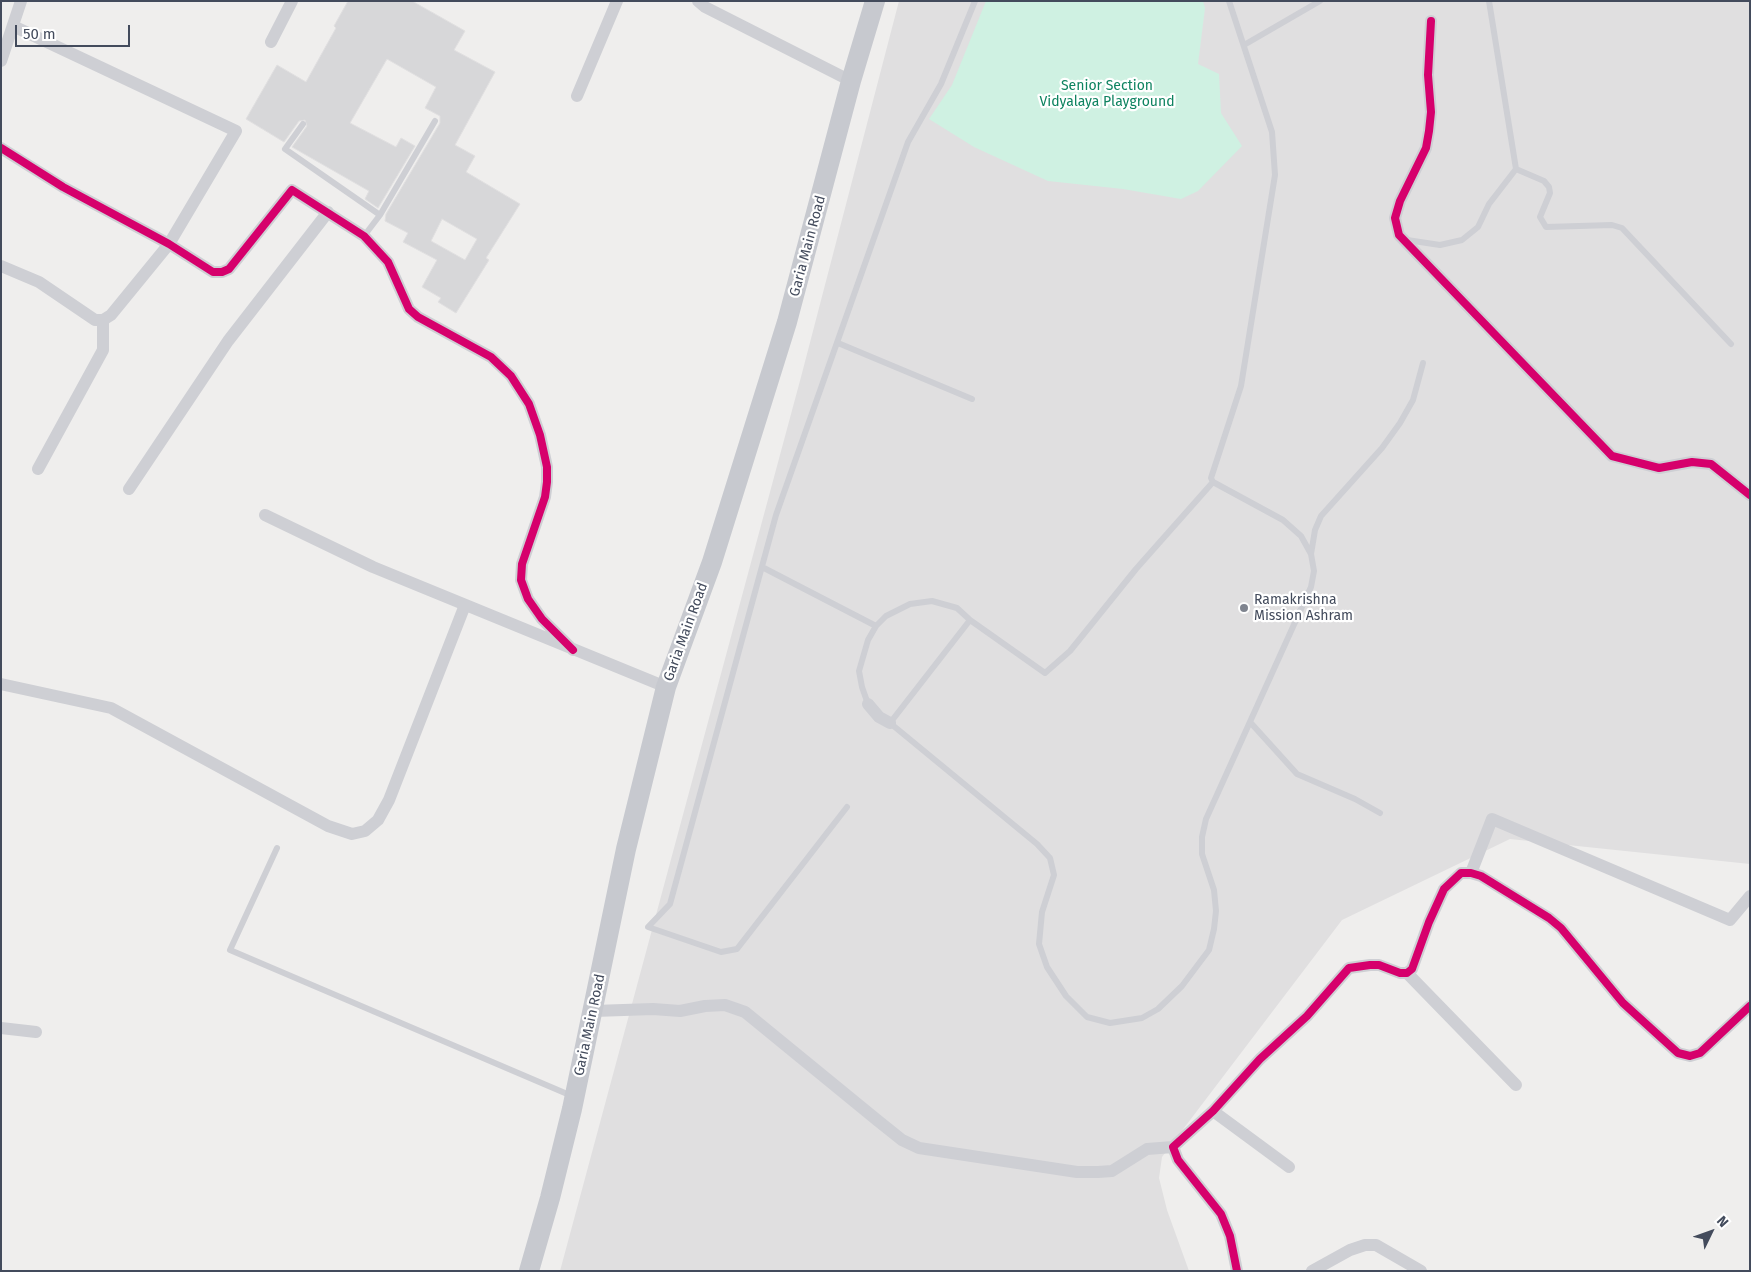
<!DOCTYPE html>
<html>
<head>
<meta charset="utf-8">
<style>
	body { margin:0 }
	#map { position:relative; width:1751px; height:1272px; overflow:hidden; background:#efeeed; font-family:"Fira Sans",sans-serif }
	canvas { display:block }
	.frame { position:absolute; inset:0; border:2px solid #434b5c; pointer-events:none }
	.north { position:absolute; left:1686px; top:1207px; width:50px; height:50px; -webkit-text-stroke:4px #fff; paint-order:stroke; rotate:48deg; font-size:14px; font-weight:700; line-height:20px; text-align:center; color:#434b5c }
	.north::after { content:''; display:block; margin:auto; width:18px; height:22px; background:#434b5c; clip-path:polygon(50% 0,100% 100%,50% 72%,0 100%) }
	.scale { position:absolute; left:15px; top:25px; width:115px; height:22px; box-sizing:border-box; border:2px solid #434b5c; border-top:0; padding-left:6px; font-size:15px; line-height:18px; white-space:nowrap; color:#434b5c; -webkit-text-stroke:4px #fff; paint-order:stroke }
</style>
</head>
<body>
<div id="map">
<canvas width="1751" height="1272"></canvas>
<div class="frame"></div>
<div class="north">N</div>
<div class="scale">50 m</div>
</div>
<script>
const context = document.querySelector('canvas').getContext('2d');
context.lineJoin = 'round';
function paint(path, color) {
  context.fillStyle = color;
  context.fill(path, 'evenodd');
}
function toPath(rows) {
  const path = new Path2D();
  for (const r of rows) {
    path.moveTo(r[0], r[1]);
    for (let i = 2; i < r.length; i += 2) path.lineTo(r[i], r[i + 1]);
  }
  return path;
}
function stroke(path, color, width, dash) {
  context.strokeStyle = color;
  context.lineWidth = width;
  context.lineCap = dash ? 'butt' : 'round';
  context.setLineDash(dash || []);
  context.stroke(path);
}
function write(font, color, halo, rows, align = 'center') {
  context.font = font + ' "Fira Sans",sans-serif';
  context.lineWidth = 4.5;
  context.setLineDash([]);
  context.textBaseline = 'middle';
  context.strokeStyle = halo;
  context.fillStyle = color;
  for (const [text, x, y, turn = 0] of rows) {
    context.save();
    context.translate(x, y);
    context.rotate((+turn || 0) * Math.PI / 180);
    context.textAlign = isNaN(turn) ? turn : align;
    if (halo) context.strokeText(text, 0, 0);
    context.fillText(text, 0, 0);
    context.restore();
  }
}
paint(toPath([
	[899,1,1750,1,1750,864,1510,839,1342,920,1162,1157,1159,1178,1167,1210,1189,1271,560,1271,801,377]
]), '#e0dfe0');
paint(toPath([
	[986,1,1203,1,1205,8,1198,64,1219,74,1221,113,1242,146,1198,191,1181,199,1123,189,1048,181,974,147,929,119,952,85]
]), '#cff1e2');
const building = toPath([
	[348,1,412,1,465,31,454,50,495,72,455,145,475,156,466,172,520,204,486,258,489,260,456,313,438,302,441,298,422,287,437,260,403,242,408,233,385,221,386,214,440,123,440,116,425,108,436,87,387,59,350,123,396,147,401,138,415,146,378,208,365,199,369,191,292,147,307,126,305,120,299,121,284,142,246,119,277,65,306,82,336,28,334,26,348,1],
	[442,219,477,239,465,260,431,241,442,219]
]);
paint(building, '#d7d7d9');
stroke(building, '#e0dfe0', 1);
stroke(toPath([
	[1244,45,1320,1],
	[303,124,285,149,380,215,364,236],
	[1516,169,1544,181,1549,187,1550,193,1540,217,1546,227,1612,225,1622,228,1731,344],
	[380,215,435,121],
	[1407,240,1440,245,1462,240,1478,227,1489,204,1516,169,1489,1],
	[838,343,972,399],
	[1311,554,1315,530,1321,516,1382,448,1400,423,1413,400,1423,363],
	[762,567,876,626],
	[970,620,1045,673,1070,651,1136,569,1213,482],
	[868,704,862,687,859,671,868,640,876,626,886,616,910,604,932,601,957,608,970,620,890,723,1037,844,1050,858,1054,875,1042,912,1039,944,1047,967,1066,996,1087,1017,1110,1023,1142,1018,1158,1009,1182,986,1209,950,1214,929,1216,911,1214,890,1202,854,1202,837,1206,819,1311,587,1314,571,1311,554,1301,536,1283,520,1213,482,1211,478,1241,386,1275,175,1272,132,1229,1],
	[1250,722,1297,774,1355,799,1380,813],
	[847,807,737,949,721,952,648,927,670,904,776,515,908,142,941,84,975,1],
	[277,848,230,950,572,1096]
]), '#cecfd4', 6);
stroke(toPath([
	[698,1,705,7,851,81],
	[1431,21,1428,75,1431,112,1429,131,1426,148,1400,201,1395,218,1399,235,1612,456,1659,468,1692,462,1711,464,1750,495],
	[271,42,292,1],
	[1,61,21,1],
	[577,96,617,1],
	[1,148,63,187,169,244,213,272,222,272,229,269,292,190,364,236,388,262,409,309,418,317,491,357,511,376,529,404,540,435,547,467,547,482,545,497,522,564,521,580,528,599,542,619,573,650],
	[1,266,39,282,95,320,103,320,111,315,169,244,236,131,13,26],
	[38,469,103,350,103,320],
	[129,489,228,341,328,212],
	[265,515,373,567,666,687],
	[1,684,111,708,328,826,352,834,365,831,378,820,389,800,465,605],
	[868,704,879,717,890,723],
	[1471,873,1492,819,1730,920,1750,896],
	[1407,973,1516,1085],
	[594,1011,653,1009,680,1011,705,1006,725,1005,745,1012,877,1120,902,1140,919,1148,1077,1172,1098,1172,1112,1171,1147,1149,1173,1147],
	[1,1028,36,1032],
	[1213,1111,1289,1167],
	[1237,1271,1230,1236,1221,1214,1178,1160,1173,1147,1213,1111,1260,1059,1307,1016,1349,968,1370,965,1379,965,1400,973,1407,973,1412,969,1429,922,1444,889,1461,873,1471,873,1481,876,1549,918,1561,928,1623,1003,1678,1053,1690,1056,1700,1053,1750,1006],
	[1312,1271,1350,1250,1365,1245,1376,1245,1421,1271]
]), '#cecfd4', 12);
stroke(toPath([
	[529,1271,550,1198,572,1109,626,849,666,687,712,562,787,322,851,81,875,1]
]), '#c7c9cf', 20);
stroke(toPath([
	[1431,21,1428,75,1431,112,1429,131,1426,148,1400,201,1395,218,1399,235,1612,456,1659,468,1692,462,1711,464,1750,495],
	[1,148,63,187,169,244,213,272,222,272,229,269,292,190,364,236,388,262,409,309,418,317,491,357,511,376,529,404,540,435,547,467,547,482,545,497,522,564,521,580,528,599,542,619,573,650],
	[1237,1271,1230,1236,1221,1214,1178,1160,1173,1147,1213,1111,1260,1059,1307,1016,1349,968,1370,965,1379,965,1400,973,1407,973,1412,969,1429,922,1444,889,1461,873,1471,873,1481,876,1549,918,1561,928,1623,1003,1678,1053,1690,1056,1700,1053,1750,1006]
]), '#d6006c', 8);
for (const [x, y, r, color] of [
	[1244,608,5,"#7f848f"]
]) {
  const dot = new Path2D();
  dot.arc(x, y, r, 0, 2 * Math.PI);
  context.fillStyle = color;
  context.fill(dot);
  stroke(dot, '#fff', 2);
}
write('14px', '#0e8360', '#fff', [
	["Senior Section",1107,86],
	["Vidyalaya Playground",1107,102]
]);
write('14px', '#434b5c', '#fff', [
	["Garia Main Road",808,246,-75],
	["Garia Main Road",686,632,-70],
	["Garia Main Road",590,1025,-78]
]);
write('14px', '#434b5c', '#fff', [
	["Ramakrishna",1254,600],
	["Mission Ashram",1254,616]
], 'left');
</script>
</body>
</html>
